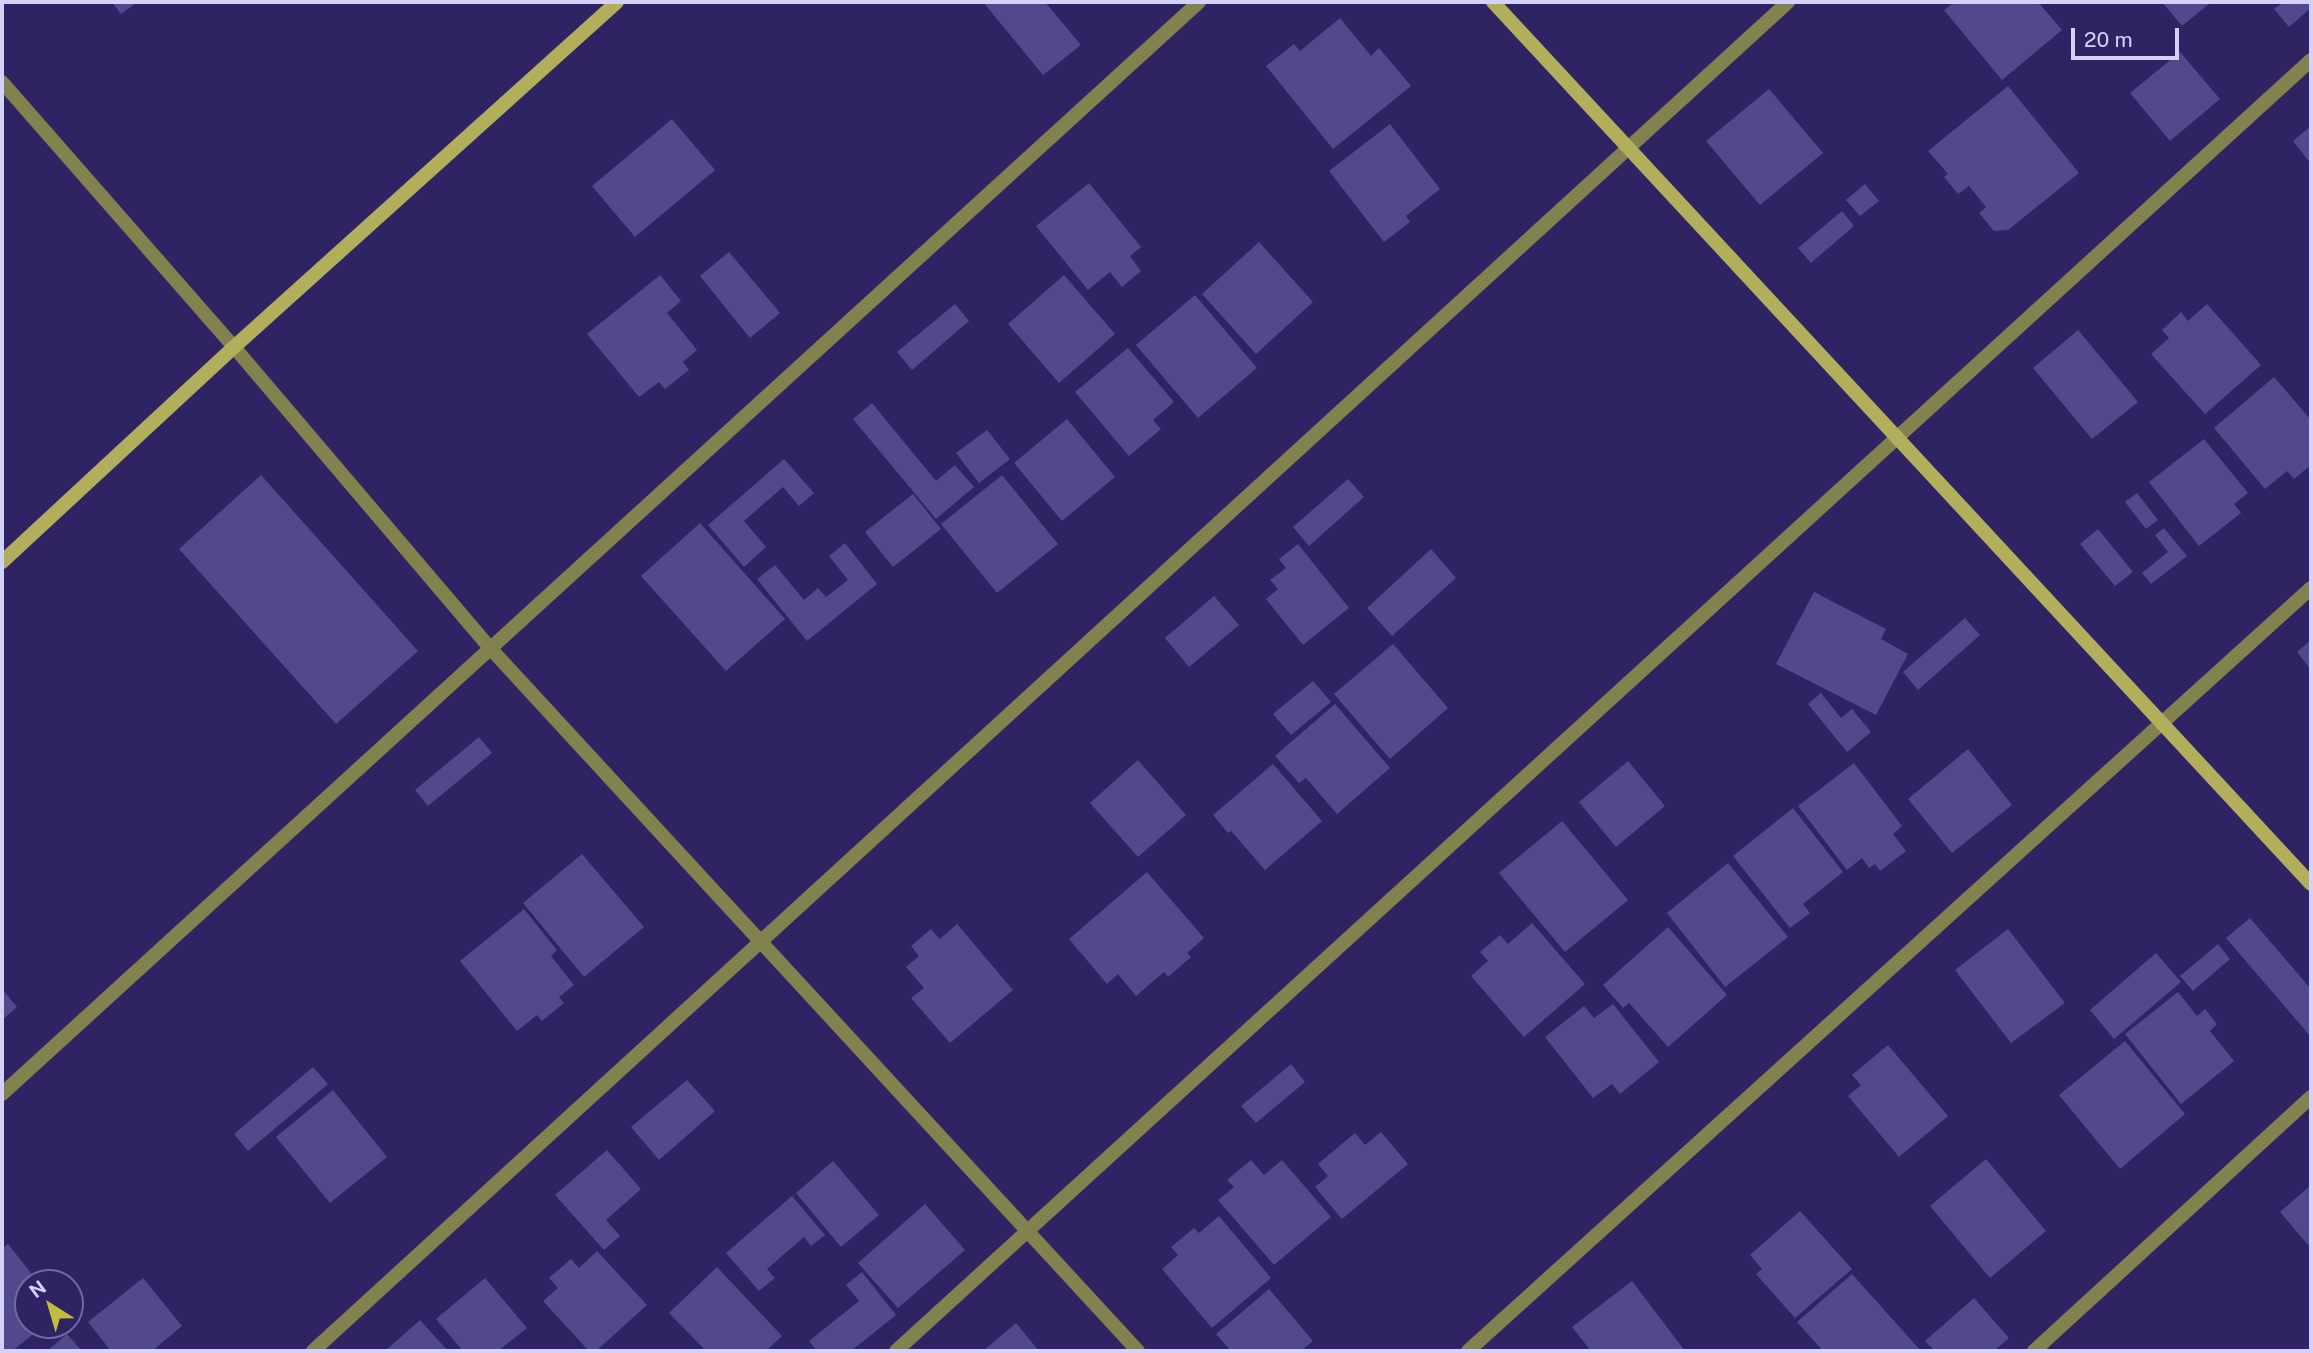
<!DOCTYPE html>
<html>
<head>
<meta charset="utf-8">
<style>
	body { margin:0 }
	#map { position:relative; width:2313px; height:1353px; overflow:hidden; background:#302364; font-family:"Public Sans",sans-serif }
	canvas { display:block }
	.frame { position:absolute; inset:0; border:4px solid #d4d2fa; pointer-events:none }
	.north { position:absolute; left:14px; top:1269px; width:70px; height:70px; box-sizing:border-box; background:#302364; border:2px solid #7269a0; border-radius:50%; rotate:323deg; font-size:19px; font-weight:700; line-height:28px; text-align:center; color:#d4d2fa }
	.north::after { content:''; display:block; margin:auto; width:24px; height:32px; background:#c1bd3f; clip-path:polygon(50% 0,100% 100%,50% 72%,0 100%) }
	.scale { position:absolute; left:2071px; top:28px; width:108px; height:32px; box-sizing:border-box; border:4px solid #d4d2fa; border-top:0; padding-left:9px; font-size:21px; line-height:24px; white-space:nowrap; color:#d4d2fa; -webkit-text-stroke:5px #302364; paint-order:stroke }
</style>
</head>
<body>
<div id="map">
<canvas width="2313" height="1353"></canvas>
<div class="frame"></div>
<div class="north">N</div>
<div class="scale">20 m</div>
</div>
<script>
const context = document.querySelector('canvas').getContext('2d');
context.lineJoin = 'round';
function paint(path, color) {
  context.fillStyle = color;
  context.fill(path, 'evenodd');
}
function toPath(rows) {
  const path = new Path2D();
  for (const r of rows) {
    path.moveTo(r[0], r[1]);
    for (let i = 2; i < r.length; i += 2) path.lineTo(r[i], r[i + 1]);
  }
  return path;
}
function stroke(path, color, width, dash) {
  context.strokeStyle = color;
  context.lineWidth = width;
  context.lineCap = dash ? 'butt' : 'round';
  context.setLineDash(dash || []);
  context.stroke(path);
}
paint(toPath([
	[112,2,137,2,121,14],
	[983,2,1045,2,1081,45,1043,75],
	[1955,2,2038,2,2062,30,2002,80,1944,10],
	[2162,2,2211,2,2182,26],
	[2283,2,2311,2,2311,8,2289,27,2274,9],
	[1340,18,1371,56,1379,48,1411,86,1333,149,1266,66,1294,44,1300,51],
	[2180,52,2220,99,2170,141,2130,93],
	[2008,86,2079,173,2008,230,1994,231,1979,213,1986,207,1969,186,1958,194,1944,177,1948,174,1928,151],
	[1769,89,1823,153,1760,205,1706,141],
	[672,119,715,170,635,237,592,186],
	[1390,124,1440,189,1406,216,1410,222,1384,242,1329,171],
	[2311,126,2311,164,2293,141],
	[1089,183,1141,247,1130,256,1141,271,1122,287,1110,272,1088,290,1036,226],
	[1865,184,1879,201,1860,216,1846,200],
	[1842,211,1854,226,1811,263,1798,248],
	[1259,242,1313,302,1256,354,1202,294],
	[729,252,780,313,750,338,700,276],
	[660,275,681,301,667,313,697,350,683,362,689,370,665,389,659,382,639,397,587,334],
	[1064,275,1115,334,1059,383,1008,324],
	[1195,295,1257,368,1198,418,1136,345],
	[955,304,969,321,912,370,897,352],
	[2207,304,2261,365,2205,414,2151,354,2169,338,2162,330,2181,312,2188,321],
	[2078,330,2138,402,2092,439,2033,368],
	[1128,348,1174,402,1153,420,1161,429,1129,456,1075,392],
	[2274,377,2311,420,2311,465,2294,479,2287,471,2265,489,2214,428],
	[872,403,936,481,955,465,974,487,936,519,853,419],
	[1067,419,1115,477,1062,521,1014,463],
	[987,430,1010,459,979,483,956,453],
	[2204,439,2248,493,2234,504,2241,513,2199,546,2149,482],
	[784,459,814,493,799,506,783,487,744,521,766,547,744,567,708,525],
	[261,475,418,651,336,724,179,549],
	[1002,475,1058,544,997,593,941,524],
	[1348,479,1364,497,1309,546,1293,527],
	[2137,493,2158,520,2146,529,2125,502],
	[913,494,941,529,893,567,865,532],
	[700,523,785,619,726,671,641,576],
	[2164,528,2187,556,2151,584,2142,573,2168,552,2155,535],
	[2098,529,2133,572,2115,586,2080,544],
	[845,543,877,584,807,641,757,579,775,565,804,600,818,588,826,597,848,580,829,556],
	[1298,544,1349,608,1303,645,1266,599,1278,589,1270,580,1286,568,1279,559],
	[1431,549,1456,578,1392,636,1367,608],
	[1814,592,1886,629,1881,639,1908,654,1876,715,1776,664],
	[1214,596,1239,625,1189,667,1165,638],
	[1965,618,1980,635,1918,690,1903,672],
	[2311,640,2311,670,2297,652],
	[1393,644,1448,708,1390,759,1334,694],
	[1313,681,1331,702,1291,735,1273,714],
	[1821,693,1841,718,1852,709,1871,732,1847,752,1808,704],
	[1335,704,1390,768,1337,814,1306,778,1299,783,1275,756],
	[479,737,492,753,428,806,415,790],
	[1968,749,2012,805,1952,853,1908,799],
	[1138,760,1186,815,1138,857,1090,803],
	[1628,761,1665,806,1616,847,1579,802],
	[1854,763,1902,826,1893,834,1906,851,1880,871,1875,864,1869,868,1862,858,1847,870,1798,806],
	[1273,764,1322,821,1265,870,1231,831,1228,833,1213,815],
	[1793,808,1843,872,1803,904,1810,913,1790,928,1733,856],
	[1562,821,1628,900,1565,952,1499,873],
	[582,854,644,927,584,977,523,903],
	[1728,863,1788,937,1725,987,1667,913],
	[1147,872,1204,938,1187,953,1191,957,1168,977,1164,972,1136,996,1118,974,1107,984,1069,939],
	[524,909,557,950,551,956,574,985,559,997,564,1003,542,1021,537,1015,517,1031,460,961],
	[2250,918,2311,989,2311,1037,2226,938],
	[1532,923,1585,984,1524,1037,1471,976,1488,961,1480,952,1500,935,1508,944],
	[957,924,1013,990,950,1043,911,998,924,988,906,967,919,956,911,946,931,929,940,939],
	[1668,927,1727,995,1668,1047,1629,1003,1623,1008,1603,985],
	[2008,929,2065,1003,2011,1043,1955,970],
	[2218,944,2230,959,2193,991,2180,976],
	[2156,953,2181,982,2114,1039,2090,1010],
	[2,989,17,1007,2,1020],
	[2178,992,2197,1016,2205,1009,2217,1024,2210,1031,2234,1061,2181,1104,2125,1034],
	[1613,1004,1659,1062,1620,1094,1612,1084,1593,1098,1545,1037,1584,1006,1594,1018],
	[2125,1041,2185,1114,2120,1169,2059,1095],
	[1888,1045,1948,1116,1899,1157,1848,1096,1861,1085,1852,1075],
	[1291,1064,1305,1082,1256,1123,1241,1106],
	[313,1067,328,1084,248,1151,234,1134],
	[687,1080,715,1111,659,1160,631,1127],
	[333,1090,387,1157,330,1203,276,1137],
	[1381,1132,1408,1164,1342,1219,1315,1187,1328,1176,1318,1164,1355,1133,1365,1145],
	[607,1150,641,1189,606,1220,620,1236,604,1250,555,1195],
	[1986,1159,2046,1231,1990,1278,1930,1206],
	[1251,1160,1264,1175,1282,1160,1331,1217,1274,1265,1218,1200,1234,1187,1227,1180],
	[833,1161,879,1215,841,1247,796,1193],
	[2311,1185,2311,1244,2309,1246,2280,1212],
	[792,1196,825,1235,811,1246,804,1237,767,1269,775,1278,759,1291,726,1253],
	[925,1204,965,1250,898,1308,858,1263],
	[1800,1211,1852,1269,1795,1318,1756,1274,1762,1269,1750,1255],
	[1219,1216,1271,1278,1212,1328,1162,1269,1178,1255,1171,1247,1194,1228,1199,1233],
	[8,1244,39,1283,28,1283,28,1325,45,1325,12,1351,2,1351,2,1249],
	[597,1251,647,1305,596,1351,589,1351,543,1301,558,1288,549,1278,571,1259,579,1268],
	[717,1267,782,1336,766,1351,706,1351,669,1313],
	[862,1272,896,1315,851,1351,817,1351,809,1341,859,1301,846,1285],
	[1852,1274,1921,1351,1823,1351,1797,1322],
	[143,1278,182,1326,152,1351,111,1351,88,1322],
	[485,1278,527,1328,498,1351,463,1351,436,1319],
	[1632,1281,1685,1351,1591,1351,1572,1327],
	[1269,1289,1313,1341,1301,1351,1231,1351,1216,1334],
	[1974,1298,2009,1338,1994,1351,1935,1351,1925,1341],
	[420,1320,448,1351,385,1351],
	[1016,1323,1039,1351,983,1351],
	[67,1334,82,1351,47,1351]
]), '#52488c');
stroke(toPath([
	[2,82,234,347,490,648,1138,1351],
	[2,1094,1199,2],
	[313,1351,1788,2],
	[896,1351,2311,60],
	[1468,1351,2311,588],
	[2034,1351,2311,1097]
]), '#82824f', 14);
stroke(toPath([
	[1493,2,2311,884],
	[2,562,234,347,617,2]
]), '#b1af5b', 14);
</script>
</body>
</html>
